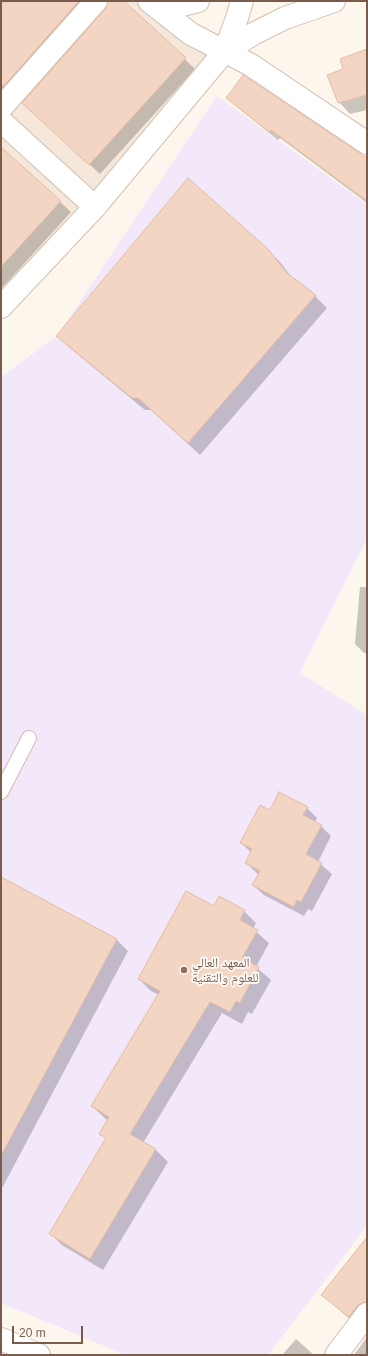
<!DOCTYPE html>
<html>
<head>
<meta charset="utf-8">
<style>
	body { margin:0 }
	#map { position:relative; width:368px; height:1356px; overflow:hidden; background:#fdf6ec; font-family:Arial,sans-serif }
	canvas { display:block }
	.frame { position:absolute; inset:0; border:2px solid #7a5c4d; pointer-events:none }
	.scale { position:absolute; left:12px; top:1326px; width:71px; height:18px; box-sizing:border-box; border:2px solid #7a5c4d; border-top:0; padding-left:5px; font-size:12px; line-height:14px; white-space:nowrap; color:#7a5c4d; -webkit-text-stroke:3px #fffaf3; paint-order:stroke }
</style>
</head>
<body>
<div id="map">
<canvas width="368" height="1356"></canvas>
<div class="frame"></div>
<div class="scale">20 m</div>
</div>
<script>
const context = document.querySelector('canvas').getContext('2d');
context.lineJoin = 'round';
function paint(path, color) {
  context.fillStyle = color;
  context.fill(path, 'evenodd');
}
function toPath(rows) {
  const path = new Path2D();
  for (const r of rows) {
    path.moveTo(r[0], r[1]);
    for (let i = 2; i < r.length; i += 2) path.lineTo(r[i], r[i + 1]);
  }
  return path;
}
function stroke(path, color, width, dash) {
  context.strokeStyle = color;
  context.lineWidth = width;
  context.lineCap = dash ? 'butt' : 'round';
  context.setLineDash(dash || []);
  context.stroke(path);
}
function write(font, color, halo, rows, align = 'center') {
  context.font = font + ' Arial,"Noto Naskh Arabic",sans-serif';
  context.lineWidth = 3.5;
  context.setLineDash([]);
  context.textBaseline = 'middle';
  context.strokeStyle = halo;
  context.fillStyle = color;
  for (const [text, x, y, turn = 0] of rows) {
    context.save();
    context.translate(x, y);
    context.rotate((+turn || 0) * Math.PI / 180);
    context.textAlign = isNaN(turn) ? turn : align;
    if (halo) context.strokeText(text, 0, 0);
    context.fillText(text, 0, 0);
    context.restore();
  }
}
paint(toPath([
	[1,1,138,1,189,47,222,57,1,314]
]), '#f5e8da');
paint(toPath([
	[217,96,367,204,367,539,300,673,367,715,367,1226,268,1355,126,1355,1,1303,1,377,57,336]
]), '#f3e8fa');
paint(toPath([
	[1,1,99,1,12,98,1,88],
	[109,1,123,1,195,69,100,174,34,113,106,10],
	[367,50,367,110,350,114,339,102,344,70],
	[227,97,367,160,367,203,280,138,278,140,236,106],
	[1,148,71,212,1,289],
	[267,250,280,262,293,279,315,296,327,308,200,455,151,410,145,410,70,348,58,336],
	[360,587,367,587,367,653,364,653,355,644],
	[307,808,317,818,315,823,321,826,331,836,318,862,332,874,312,911,308,909,304,916,264,895,253,885,259,875,246,863,252,853,241,843,270,811],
	[1,878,116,939,128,951,1,1190],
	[214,907,244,911,256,923,253,929,269,943,256,967,271,980,252,1014,248,1012,242,1024,222,1013,143,1143,156,1150,168,1162,103,1270,62,1245,50,1233,107,1139,101,1133,108,1121,92,1106,159,995,151,991,139,979],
	[367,1237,367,1300,351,1320,322,1295],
	[367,1337,367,1355,354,1355],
	[296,1339,314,1355,282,1355]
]), '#0003');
const building = toPath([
	[1,1,79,1,4,86,1,84,1,1],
	[108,1,124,1,186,58,89,165,22,103,105,9,108,1],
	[367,49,367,95,338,103,327,75,343,69,340,59,367,49],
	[243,75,367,158,367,201,271,130,269,132,226,98,243,75],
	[1,147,61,201,1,267,1,147],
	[188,178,268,249,287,273,316,295,188,443,138,398,132,398,56,336,188,178],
	[279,792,308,807,303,815,322,825,306,854,322,863,301,902,297,900,294,907,252,885,260,871,245,863,252,849,240,843,260,805,270,810,279,792],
	[1,877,117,939,1,1156,1,877],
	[186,891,214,906,219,896,245,910,240,920,258,930,242,958,259,967,240,1003,236,1001,230,1012,210,1002,130,1134,156,1149,90,1259,49,1234,106,1138,99,1134,109,1117,91,1106,160,991,138,979,186,891],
	[367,1237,367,1302,362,1303,357,1306,349,1317,321,1295,367,1237]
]);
paint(building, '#f3d5c3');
stroke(building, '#e6bba3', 1);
const service = toPath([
	[1,792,29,738]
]);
const minor = toPath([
	[149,1,191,34,251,65,367,143],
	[1,108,96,1],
	[1,121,95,207],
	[1,1339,39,1355],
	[336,1355,367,1314]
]);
const secondary = toPath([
	[157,7,174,7,198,1],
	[225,51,237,18,242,1],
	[1,307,95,207,225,51,255,33,285,18,334,1]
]);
stroke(service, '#d1beb0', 16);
stroke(minor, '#d1beb0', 24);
stroke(secondary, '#d6c0b0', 24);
stroke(service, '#fff', 14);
stroke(minor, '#fff', 22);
stroke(secondary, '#fff', 22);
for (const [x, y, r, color] of [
	[184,970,4,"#8d6e63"]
]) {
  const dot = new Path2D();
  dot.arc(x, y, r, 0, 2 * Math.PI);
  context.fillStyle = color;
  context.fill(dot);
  stroke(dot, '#fffaf3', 1.5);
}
write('13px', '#785e54', '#fffaf3', [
	["المعهد العالي",192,963],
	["للعلوم والتقنية",192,978]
], 'left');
</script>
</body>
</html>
